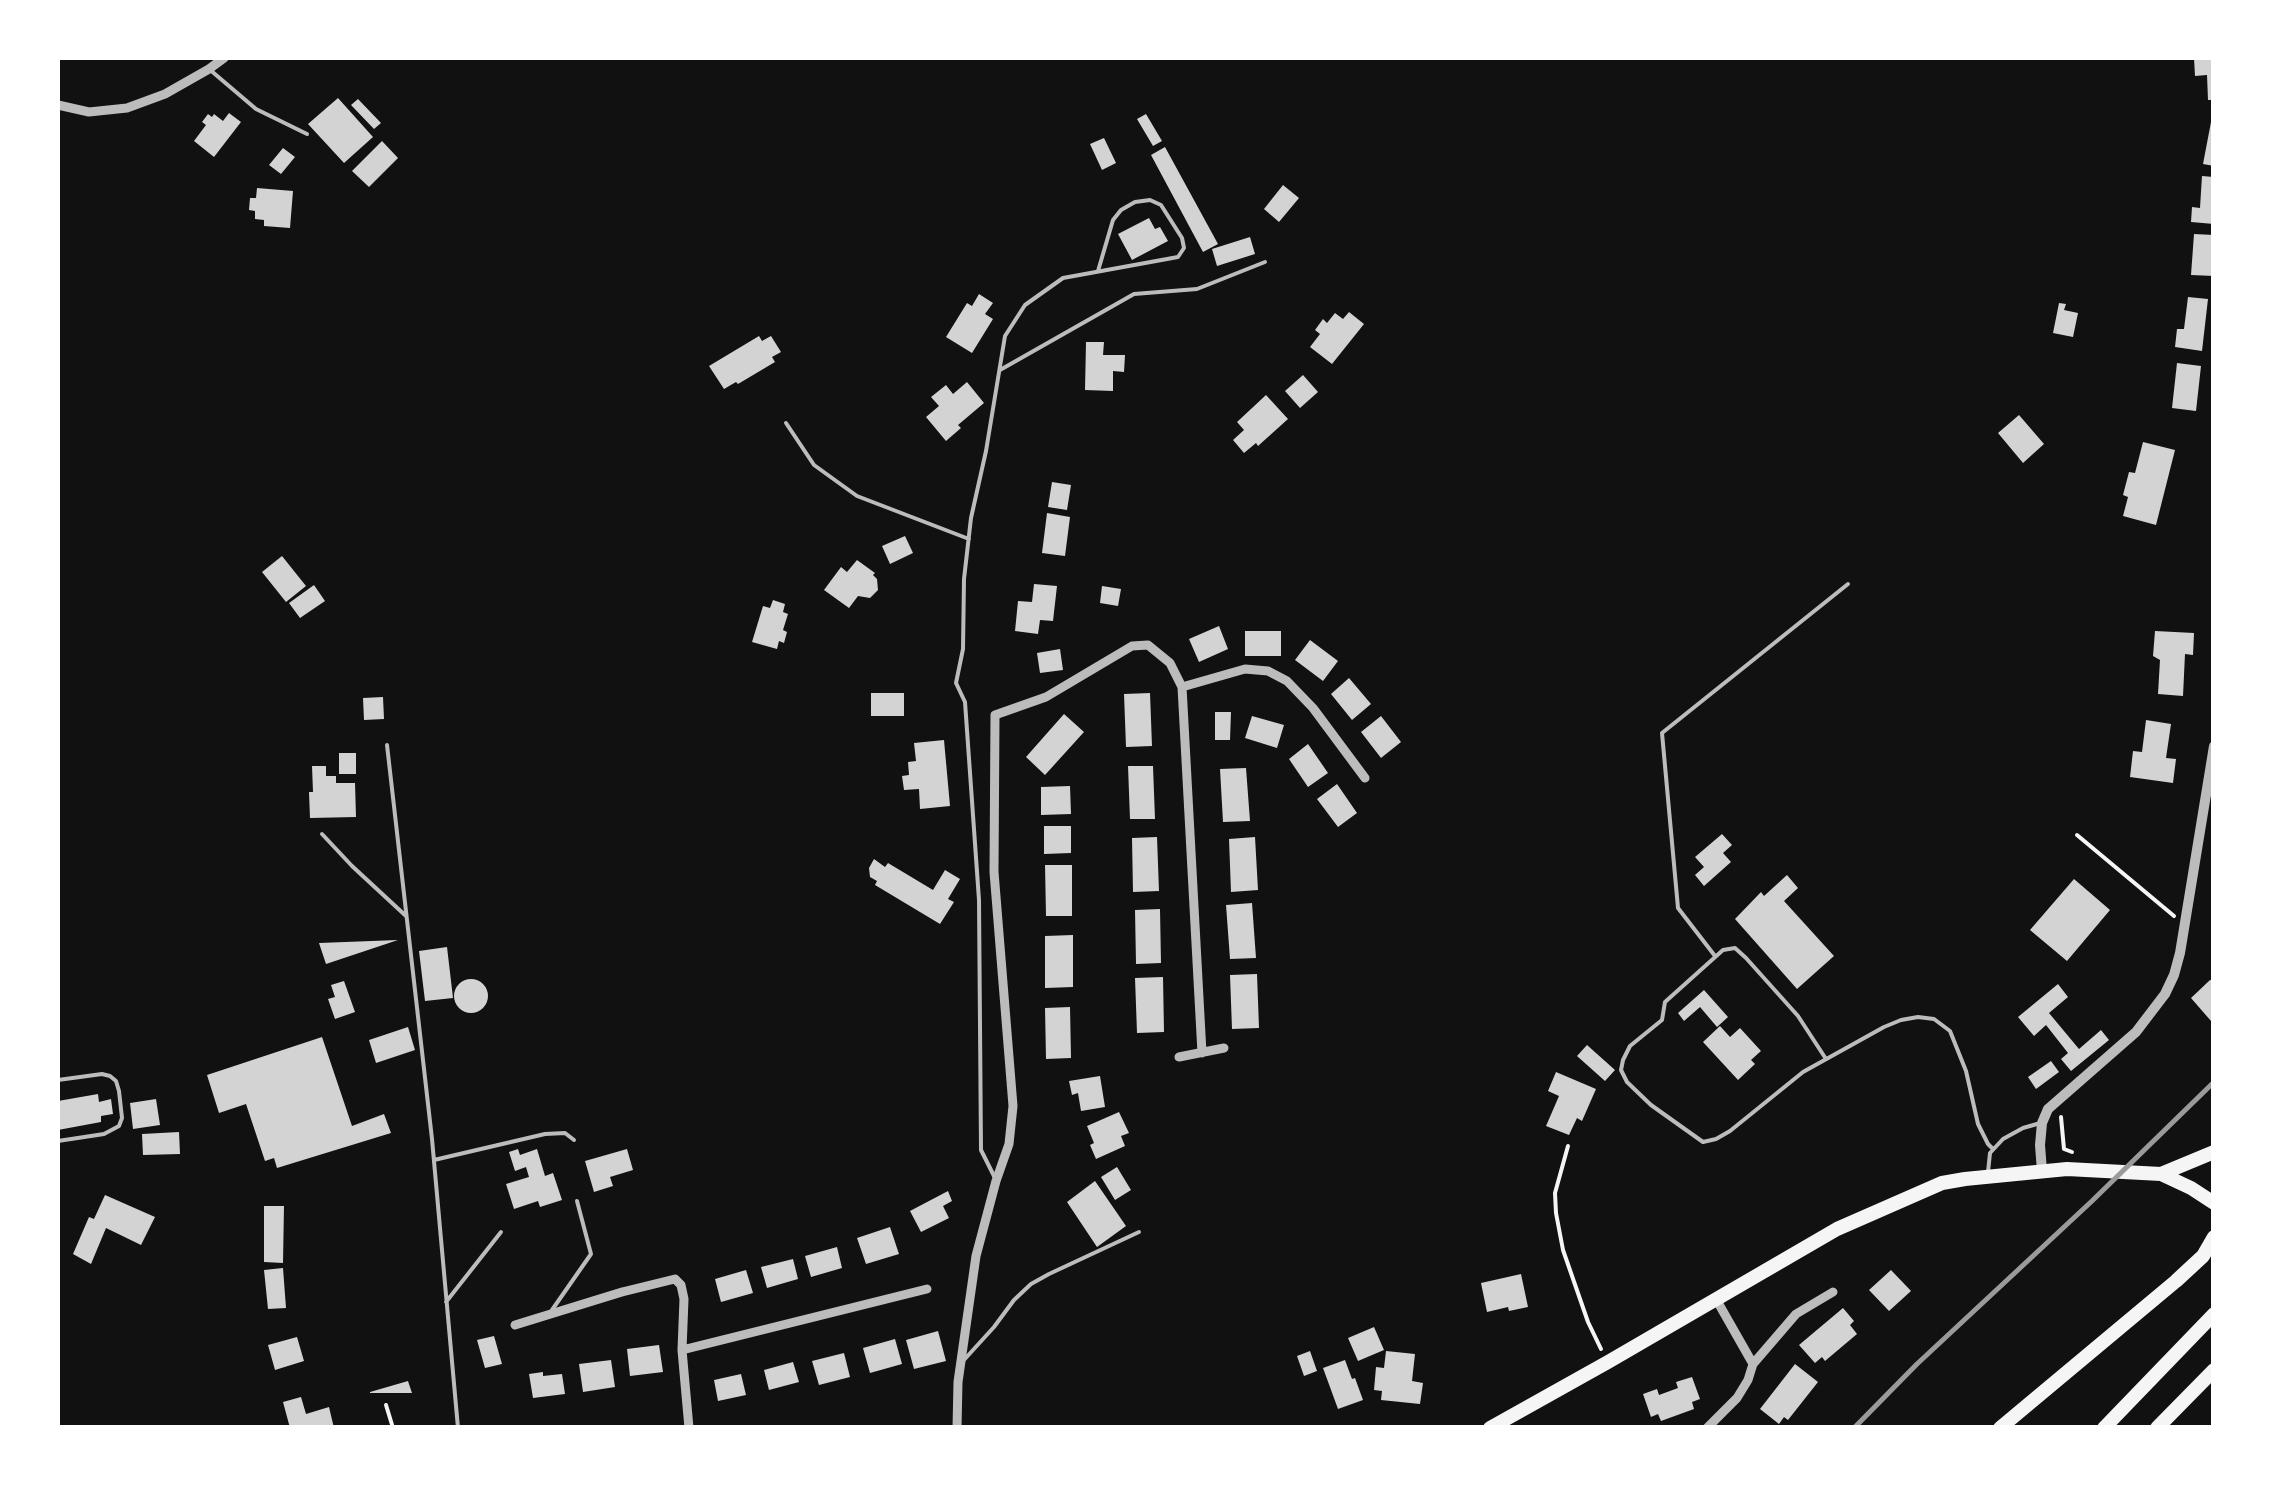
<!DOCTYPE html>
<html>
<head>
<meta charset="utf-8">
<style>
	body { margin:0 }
	#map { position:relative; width:2271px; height:1485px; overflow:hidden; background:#111; font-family:"Public Sans",sans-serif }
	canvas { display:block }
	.frame { position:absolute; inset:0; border:60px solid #fff; pointer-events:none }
</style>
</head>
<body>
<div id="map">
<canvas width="2271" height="1485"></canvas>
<div class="frame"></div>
</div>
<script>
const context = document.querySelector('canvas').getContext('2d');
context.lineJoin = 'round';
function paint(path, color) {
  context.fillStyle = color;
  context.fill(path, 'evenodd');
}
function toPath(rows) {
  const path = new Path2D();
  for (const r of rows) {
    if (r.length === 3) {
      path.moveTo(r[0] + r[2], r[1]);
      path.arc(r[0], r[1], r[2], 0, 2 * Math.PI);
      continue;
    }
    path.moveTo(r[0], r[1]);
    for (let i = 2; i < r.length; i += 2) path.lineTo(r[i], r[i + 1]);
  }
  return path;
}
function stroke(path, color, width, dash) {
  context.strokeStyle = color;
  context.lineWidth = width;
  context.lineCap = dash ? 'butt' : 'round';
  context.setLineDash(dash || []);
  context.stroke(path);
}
paint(toPath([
	[2194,58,2214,58,2214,100,2208,100,2207,75,2195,76],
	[338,98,373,137,344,163,308,124],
	[358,99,381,123,374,129,351,105],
	[229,113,241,122,214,157,194,141,206,125,202,122,208,114,212,117,214,114,223,121],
	[1146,114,1162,141,1153,146,1137,119],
	[2211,122,2214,122,2214,166,2203,164],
	[1104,138,1116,163,1102,170,1090,144],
	[382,141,398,158,369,187,352,171],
	[1165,147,1218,244,1203,252,1151,155],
	[283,148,295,157,281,174,269,165],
	[2202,176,2214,177,2214,224,2191,222,2192,207,2200,208],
	[1283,185,1299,198,1279,222,1264,209],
	[257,188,293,191,290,228,264,226,264,220,255,219,255,211,249,210,250,198,256,198],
	[1149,218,1155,229,1160,227,1168,241,1132,260,1118,234],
	[2194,234,2214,235,2214,276,2191,275],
	[1250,237,1255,254,1217,266,1212,249],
	[979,294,993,303,985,314,993,319,972,353,946,337,967,303,972,306],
	[2188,297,2208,299,2202,351,2175,347,2177,329,2184,329],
	[2059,303,2066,304,2064,310,2078,313,2073,337,2053,333],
	[1349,312,1364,324,1332,364,1310,347,1320,334,1315,330,1323,319,1327,323,1335,313,1343,319],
	[759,336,762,341,771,336,781,352,772,357,775,362,738,384,736,382,724,389,709,366],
	[1086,342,1104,342,1103,355,1125,355,1124,372,1113,371,1113,391,1085,390],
	[2177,363,2201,366,2196,411,2172,408],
	[1303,375,1318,392,1300,408,1285,391],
	[967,382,984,403,958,425,961,428,946,441,926,417,939,406,931,397,946,385,953,394],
	[1266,395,1288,419,1258,446,1256,443,1244,453,1233,440,1244,430,1237,422],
	[2019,415,2044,444,2023,463,1998,433],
	[2143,442,2175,450,2156,525,2123,516,2128,497,2123,495,2129,472,2135,473],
	[1052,482,1071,485,1067,510,1048,507],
	[1047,513,1070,517,1065,556,1042,553],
	[905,536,913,553,890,564,882,546],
	[282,556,306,586,286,602,262,572],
	[857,560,875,573,873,575,877,579,878,590,870,598,858,596,849,608,824,590,841,567,847,572],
	[1034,584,1057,586,1053,621,1040,620,1038,634,1015,631,1018,601,1032,602],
	[314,585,325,601,300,618,289,603],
	[1102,586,1121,589,1118,606,1100,603],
	[773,600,785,604,783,612,788,614,783,630,787,632,784,643,779,641,777,649,752,642,763,606,770,608],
	[1219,626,1228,649,1199,662,1189,639],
	[1245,631,1281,631,1281,656,1245,656],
	[2155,631,2194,633,2193,655,2185,654,2183,696,2158,694,2160,660,2153,656],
	[1310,640,1338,661,1323,681,1295,660],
	[1060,649,1063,670,1040,673,1037,653],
	[1349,678,1371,704,1352,720,1331,694],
	[871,693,904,693,904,716,871,716],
	[1150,693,1152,746,1126,747,1124,694],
	[383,697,384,719,364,720,363,698],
	[1215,712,1231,712,1230,740,1215,740],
	[1064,714,1084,732,1045,775,1026,757],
	[1252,716,1284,725,1277,748,1245,738],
	[1381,716,1401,742,1381,758,1361,732],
	[2146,720,2171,724,2166,758,2176,759,2173,783,2130,777,2133,751,2142,752],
	[944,740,950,806,920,809,919,789,904,790,902,776,909,775,908,762,916,761,914,743],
	[1308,744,1328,773,1308,787,1289,759],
	[339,753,356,753,356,774,339,774],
	[312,766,326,766,326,776,336,776,336,783,355,783,356,817,310,818,309,792,313,792],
	[1128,766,1153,766,1155,819,1130,819],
	[1246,768,1250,821,1223,822,1220,769],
	[1337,784,1357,813,1338,827,1317,799],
	[1070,786,1071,814,1041,815,1041,787],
	[1044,826,1071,826,1071,853,1044,854],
	[1722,834,1732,845,1723,853,1731,862,1704,886,1695,875,1704,867,1695,857],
	[1157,837,1159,891,1133,892,1132,838],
	[1255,837,1258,890,1231,892,1229,839],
	[874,859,885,867,888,863,933,890,945,870,960,879,948,899,954,902,940,924,875,885,877,881,870,877,869,868],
	[1045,865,1072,865,1072,916,1046,916],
	[1787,875,1798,888,1784,901,1834,956,1797,989,1735,919,1761,892,1764,896],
	[2074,879,2110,910,2067,961,2030,930],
	[1252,903,1256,958,1230,959,1226,905],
	[1160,909,1161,963,1136,964,1135,910],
	[1073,935,1073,987,1045,988,1045,936],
	[398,940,326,964,319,943],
	[447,947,453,998,425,1001,419,951],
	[1257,974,1259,1028,1232,1029,1230,975],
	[1163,977,1164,1032,1137,1033,1135,978],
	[471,996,17],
	[2210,980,2214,981,2214,1019,2211,1021,2191,998],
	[344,981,355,1012,335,1019,328,999,335,997,331,985],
	[2058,984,2068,997,2049,1013,2079,1049,2101,1030,2109,1040,2071,1071,2061,1059,2068,1053,2046,1025,2034,1036,2018,1017],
	[1704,990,1728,1017,1717,1027,1700,1007,1684,1021,1678,1013],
	[1070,1007,1071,1058,1046,1059,1045,1008],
	[1720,1026,1730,1037,1740,1028,1761,1051,1751,1060,1755,1064,1738,1080,1703,1042],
	[408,1027,415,1050,376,1063,369,1040],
	[322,1037,352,1126,384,1114,391,1133,277,1168,274,1158,265,1161,246,1104,219,1113,207,1075],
	[1587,1045,1615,1070,1605,1081,1577,1056],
	[2051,1061,2059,1072,2036,1089,2028,1077],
	[1556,1072,1596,1089,1582,1121,1577,1118,1569,1135,1546,1126,1559,1096,1548,1091],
	[1100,1076,1105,1107,1081,1111,1078,1093,1072,1095,1069,1081],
	[98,1094,99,1102,111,1099,113,1114,101,1116,101,1122,58,1130,58,1101],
	[156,1099,160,1125,133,1129,130,1103],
	[1119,1112,1129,1133,1121,1136,1125,1146,1096,1159,1090,1145,1094,1143,1087,1126],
	[179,1132,180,1154,143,1155,142,1134],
	[518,1149,520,1155,537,1149,545,1176,553,1173,562,1200,540,1207,538,1201,514,1209,506,1184,529,1177,526,1167,515,1171,509,1152],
	[627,1149,633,1170,610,1177,613,1186,594,1192,585,1161],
	[1117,1167,1131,1190,1115,1200,1101,1177],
	[1095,1181,1126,1226,1097,1247,1067,1202],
	[948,1191,952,1201,943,1206,949,1218,921,1232,910,1211],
	[105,1195,155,1217,141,1245,106,1228,91,1264,73,1254,89,1217,94,1219],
	[264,1206,284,1206,283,1263,264,1262],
	[890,1227,899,1254,866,1264,857,1238],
	[837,1247,842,1268,811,1277,805,1256],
	[793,1259,798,1279,767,1288,761,1267],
	[283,1268,286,1308,268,1309,264,1270],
	[746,1270,753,1293,721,1302,715,1279],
	[1891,1270,1911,1291,1889,1311,1869,1290],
	[1521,1274,1528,1307,1509,1311,1508,1307,1487,1312,1481,1283],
	[1843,1308,1854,1321,1850,1325,1857,1334,1825,1361,1822,1357,1815,1363,1799,1345],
	[1374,1327,1384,1350,1358,1361,1348,1338],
	[938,1331,946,1361,914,1369,906,1340],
	[494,1336,502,1364,485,1368,477,1340],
	[297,1337,304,1361,275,1370,268,1345],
	[895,1339,902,1364,870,1373,863,1348],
	[659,1345,663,1372,630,1376,627,1349],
	[1310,1351,1317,1371,1304,1376,1297,1356],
	[1386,1351,1415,1354,1412,1381,1423,1383,1420,1404,1381,1400,1382,1391,1374,1390,1376,1367,1384,1368],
	[844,1353,850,1377,819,1385,812,1361],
	[611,1360,615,1387,583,1392,579,1364],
	[1345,1360,1352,1379,1355,1378,1363,1400,1338,1409,1323,1368],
	[793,1362,799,1382,769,1390,764,1370],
	[1795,1364,1818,1382,1788,1420,1784,1417,1779,1424,1760,1409],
	[543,1372,543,1376,562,1374,565,1394,533,1398,529,1374],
	[741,1374,746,1395,718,1401,714,1380],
	[1692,1377,1700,1399,1692,1402,1694,1409,1661,1421,1658,1414,1651,1417,1643,1394,1657,1389,1659,1395,1678,1388,1676,1382],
	[408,1381,412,1393,370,1393,370,1392],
	[301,1397,306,1414,329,1407,334,1428,290,1428,283,1402]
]), '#d3d3d3');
stroke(toPath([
	[2077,835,2174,916],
	[2061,1117,2064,1149,2072,1152],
	[1568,1146,1555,1193,1556,1213,1563,1250,1588,1322,1601,1349],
	[386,1405,393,1428]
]), '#f5f5f5', 4);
stroke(toPath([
	[209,69,256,109,307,134],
	[1000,370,1134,294,1197,289,1265,262],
	[786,423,814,465,857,496,969,539],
	[387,745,432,1139,458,1428],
	[322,834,352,866,406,916],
	[1715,956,1678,908,1662,733,1848,584],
	[1826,1059,1798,1016,1746,958,1735,948,1723,950,1665,1002,1662,1020,1630,1046,1623,1060,1621,1070,1627,1082,1651,1105,1703,1142,1716,1139,1730,1131,1803,1072,1884,1027,1901,1020,1918,1017,1934,1019,1950,1031,1966,1071,1978,1124,1988,1144,1993,1149],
	[58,1080,102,1074,110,1076,116,1081,119,1091,122,1118,119,1126,104,1134,58,1141],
	[434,1160,545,1134,565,1133,574,1140],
	[1988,1172,1990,1153,2003,1139,2023,1128,2037,1124],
	[994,1176,981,1150,979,900,965,702,956,683,963,649,964,579,971,518,986,451,1005,336,1025,305,1063,278,1178,257,1184,248,1182,238,1161,205,1150,200,1135,202,1121,210,1113,220,1098,271],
	[446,1302,501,1232],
	[552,1310,591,1254,577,1201],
	[963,1361,994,1327,1014,1300,1031,1284,1049,1274,1139,1232]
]), '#bcbcbc', 4);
stroke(toPath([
	[58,105,89,112,127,108,165,94,209,69,224,58],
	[1182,687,1245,669,1268,671,1287,681,1313,708,1365,778],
	[1179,1057,1224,1048],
	[515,1325,622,1292,675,1279,681,1285,684,1299,682,1350,689,1428],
	[682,1350,927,1289],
	[1753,1364,1796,1314,1833,1292],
	[957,1428,958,1382,976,1256,996,1181,1009,1144,1013,1106,994,872,995,715,1046,697,1132,646,1148,645,1170,663,1182,687,1202,1053],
	[1707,1428,1737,1398,1748,1380,1753,1364,1716,1299]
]), '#bcbcbc', 9);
stroke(toPath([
	[2042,1171,2040,1145,2042,1123,2048,1109,2136,1032,2165,994,2174,975,2180,953,2214,746]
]), '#bcbcbc', 10);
stroke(toPath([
	[2161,1174,2214,1152],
	[1490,1428,1608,1362,1837,1229,1942,1183,1965,1179,2067,1169,2161,1174,2191,1188,2214,1203]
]), '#f5f5f5', 14);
stroke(toPath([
	[2000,1428,2176,1281,2203,1256,2214,1237],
	[2104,1428,2214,1314],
	[2157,1428,2214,1370]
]), '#f5f5f5', 14);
stroke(toPath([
	[1854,1428,1917,1364,2092,1201,2214,1082]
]), '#9a9a9a', 5);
</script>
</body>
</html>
